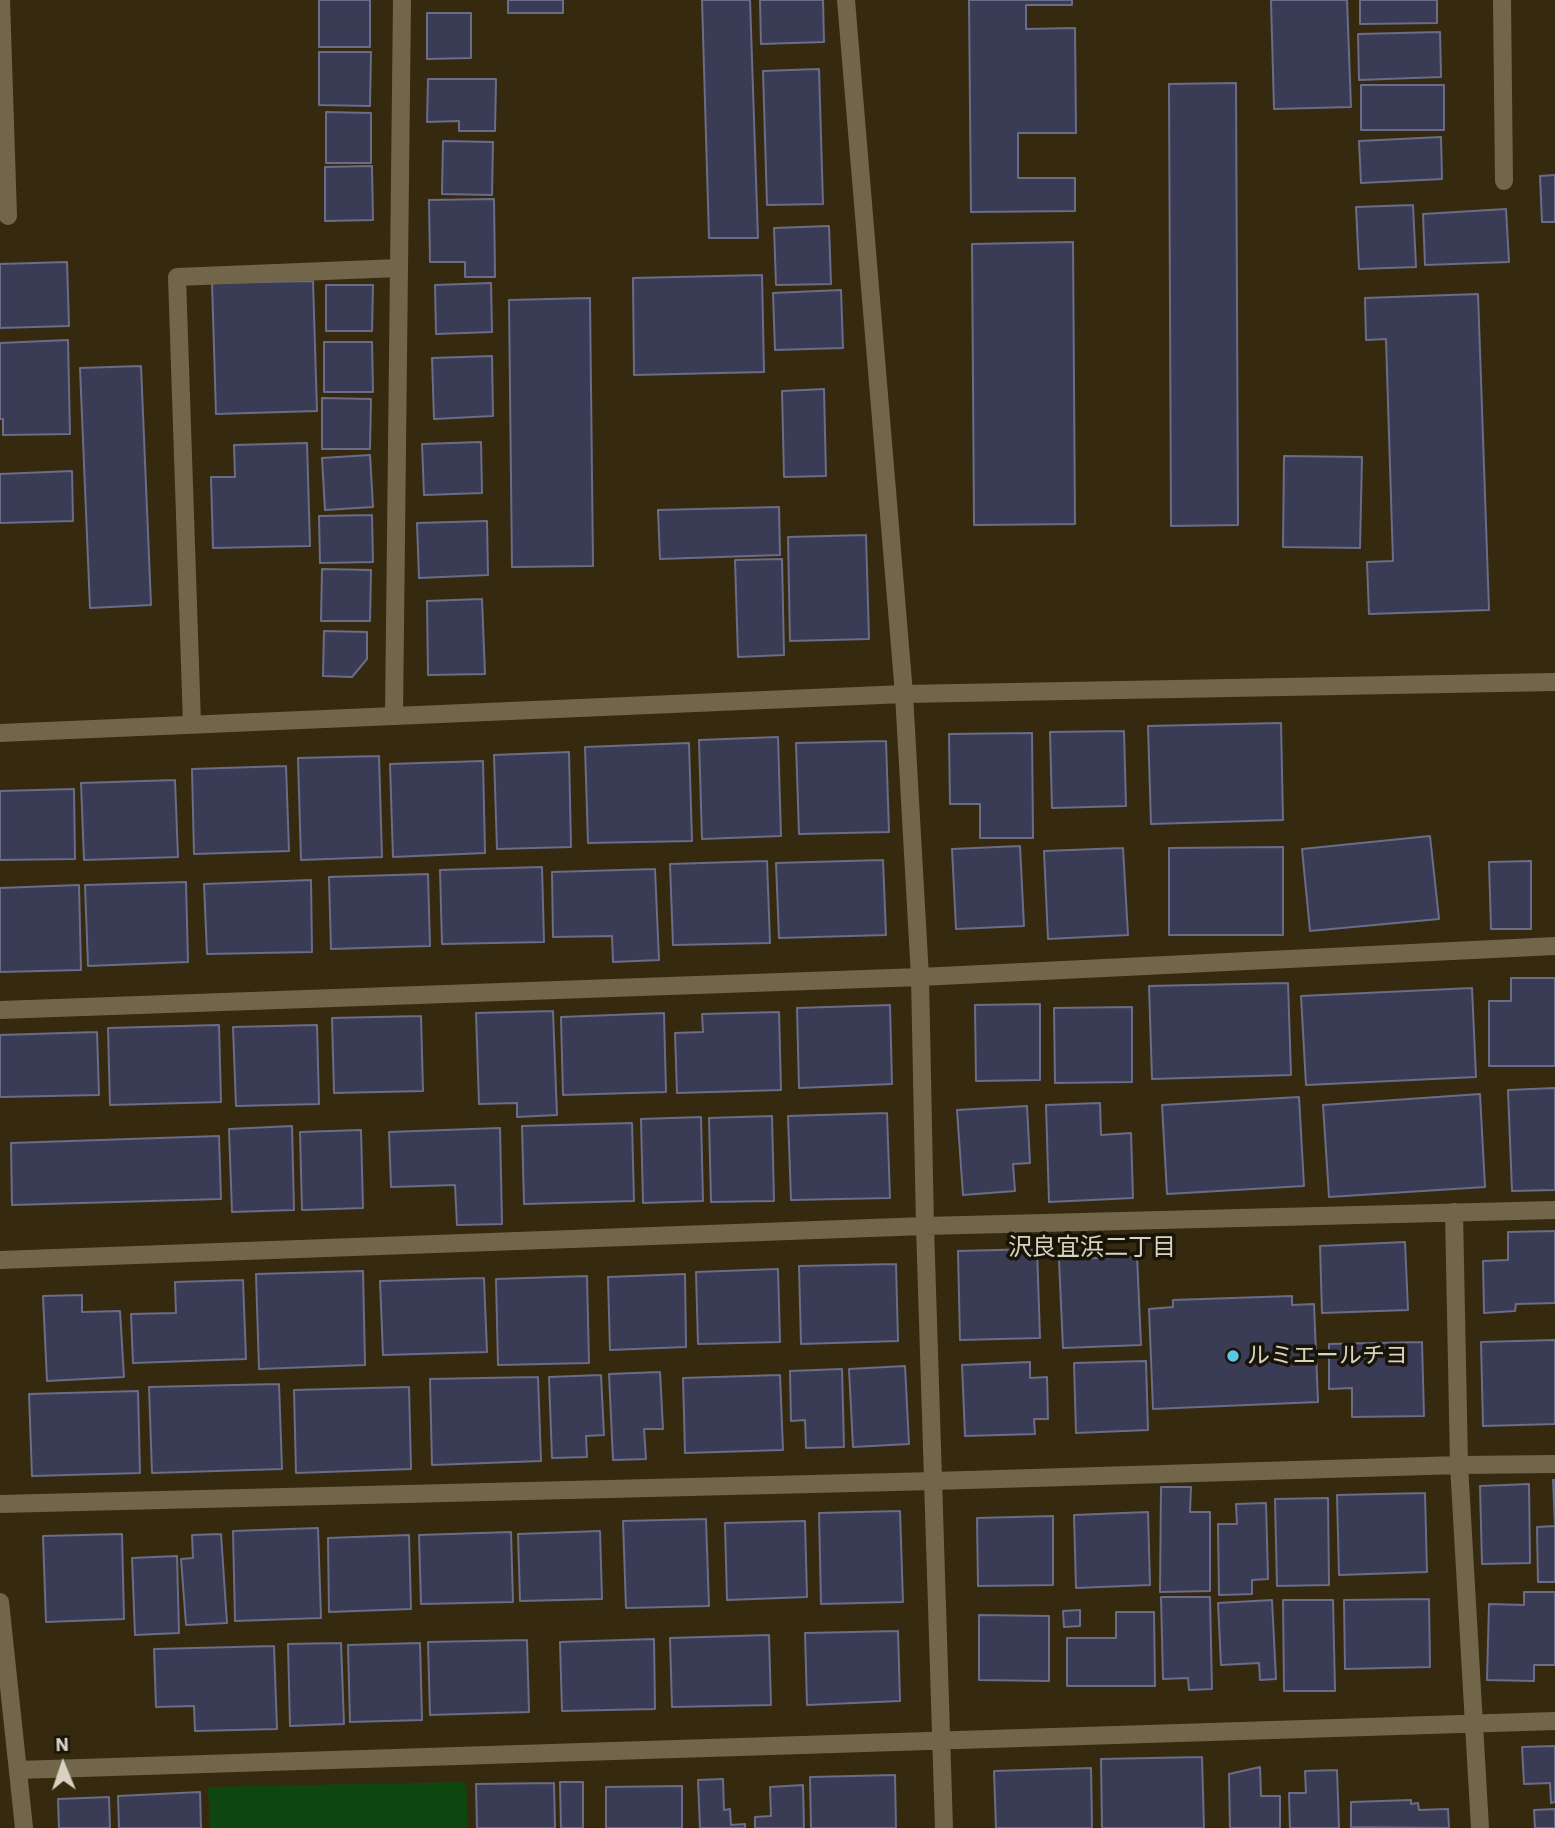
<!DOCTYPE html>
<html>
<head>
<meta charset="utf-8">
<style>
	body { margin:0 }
	#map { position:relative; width:1555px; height:1828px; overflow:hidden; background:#352a10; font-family:"IBM Plex Sans",sans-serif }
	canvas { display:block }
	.north { position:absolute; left:28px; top:1730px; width:70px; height:70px; -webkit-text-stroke:5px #181408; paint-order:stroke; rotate:358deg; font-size:19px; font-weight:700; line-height:28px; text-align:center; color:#d8d2c2 }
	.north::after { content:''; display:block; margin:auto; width:24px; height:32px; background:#d8d2c2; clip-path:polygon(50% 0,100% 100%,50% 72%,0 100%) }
</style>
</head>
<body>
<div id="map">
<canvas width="1555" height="1828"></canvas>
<div class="north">N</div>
</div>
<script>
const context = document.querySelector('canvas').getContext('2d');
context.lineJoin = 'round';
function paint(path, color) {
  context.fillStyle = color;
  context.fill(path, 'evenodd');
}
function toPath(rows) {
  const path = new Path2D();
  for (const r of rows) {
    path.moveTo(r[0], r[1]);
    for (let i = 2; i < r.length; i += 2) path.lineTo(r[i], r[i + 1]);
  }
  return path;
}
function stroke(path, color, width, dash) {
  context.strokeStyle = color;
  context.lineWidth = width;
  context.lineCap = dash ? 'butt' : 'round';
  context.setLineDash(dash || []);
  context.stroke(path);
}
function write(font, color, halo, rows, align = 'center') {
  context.font = font + ' "IBM Plex Sans","Noto Sans JP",sans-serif';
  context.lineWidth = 7;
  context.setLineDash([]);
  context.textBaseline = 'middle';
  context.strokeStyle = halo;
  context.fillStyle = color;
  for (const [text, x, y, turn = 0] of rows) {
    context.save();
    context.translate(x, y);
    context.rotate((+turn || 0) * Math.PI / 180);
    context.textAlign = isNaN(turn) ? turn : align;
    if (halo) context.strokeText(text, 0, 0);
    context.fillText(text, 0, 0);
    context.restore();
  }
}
paint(toPath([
	[466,1782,468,1828,210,1828,208,1787]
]), '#0d470f');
const building = toPath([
	[319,0,370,0,370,47,319,47,319,0],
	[508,0,563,0,563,13,508,13,508,0],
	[702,0,750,0,758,238,709,238,702,0],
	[760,0,823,0,824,42,761,44,760,0],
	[969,0,1072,0,1072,5,1026,5,1026,29,1075,28,1076,133,1018,133,1018,178,1075,178,1075,211,971,212,969,0],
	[1271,0,1347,0,1351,107,1274,109,1271,0],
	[1360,0,1437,0,1437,23,1360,24,1360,0],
	[427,13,471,13,471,58,427,59,427,13],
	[1440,32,1441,77,1359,80,1358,34,1440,32],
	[319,52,371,52,370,106,319,105,319,52],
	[819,69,823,204,767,205,763,71,819,69],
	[428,79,496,79,495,131,459,131,459,121,427,122,428,79],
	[1236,83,1238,525,1171,526,1169,84,1236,83],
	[1361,85,1444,85,1444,130,1361,130,1361,85],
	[326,112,371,113,371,163,326,163,326,112],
	[1441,137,1442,179,1361,183,1359,141,1441,137],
	[443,141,493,142,492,195,442,194,443,141],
	[372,166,373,220,325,221,325,167,372,166],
	[1555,175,1555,222,1542,222,1540,176,1555,175],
	[494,199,495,277,465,277,465,262,430,262,429,200,494,199],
	[1413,205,1416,267,1359,269,1356,207,1413,205],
	[1506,209,1509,262,1425,265,1423,214,1506,209],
	[829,226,831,284,776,285,774,228,829,226],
	[1073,242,1075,524,974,525,972,244,1073,242],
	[67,262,69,326,0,328,0,264,67,262],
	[762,275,764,372,634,375,633,278,762,275],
	[313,281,317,411,216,414,212,283,313,281],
	[491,283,492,332,436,334,435,285,491,283],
	[326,285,373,285,372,331,326,331,326,285],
	[841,290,843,348,775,350,773,293,841,290],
	[1478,294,1489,610,1369,614,1367,562,1393,561,1386,339,1366,340,1365,298,1478,294],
	[590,298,593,566,512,567,509,300,590,298],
	[68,340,70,434,3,435,3,419,0,419,0,343,68,340],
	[324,342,372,342,373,392,324,392,324,342],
	[492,356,493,416,434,419,432,358,492,356],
	[141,366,151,605,90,608,80,368,141,366],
	[824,389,826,476,784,477,782,391,824,389],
	[322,398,371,399,370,449,322,449,322,398],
	[481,442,482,493,424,495,422,444,481,442],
	[307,443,310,546,213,548,211,477,235,477,234,445,307,443],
	[370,455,373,507,325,510,322,458,370,455],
	[1284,456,1362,457,1360,548,1283,547,1284,456],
	[72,471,73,521,0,523,0,474,72,471],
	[779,507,780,555,660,559,658,510,779,507],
	[372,515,373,562,320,563,319,516,372,515],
	[487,521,488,575,419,578,417,523,487,521],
	[866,535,869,639,790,641,788,537,866,535],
	[782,559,784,655,738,657,735,560,782,559],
	[322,569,371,570,370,621,321,621,322,569],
	[482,599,485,674,428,675,427,601,482,599],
	[324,631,367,632,367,659,352,677,323,676,324,631],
	[1281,723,1283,820,1151,824,1148,726,1281,723],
	[1124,731,1126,806,1052,808,1050,732,1124,731],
	[1032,733,1033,838,980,838,980,804,950,804,949,734,1032,733],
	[778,737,781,836,702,839,699,740,778,737],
	[886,741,889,832,799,834,796,743,886,741],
	[689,743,692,841,588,843,585,747,689,743],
	[569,752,571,847,497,849,494,755,569,752],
	[379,756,382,857,301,860,298,758,379,756],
	[483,761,485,853,393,857,390,764,483,761],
	[286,766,289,851,194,854,192,769,286,766],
	[175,780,178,857,84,860,81,783,175,780],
	[74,789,75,859,0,860,0,791,74,789],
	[1430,836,1439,919,1310,931,1302,849,1430,836],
	[1020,846,1024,926,956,929,952,849,1020,846],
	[1283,847,1283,935,1169,935,1169,848,1283,847],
	[1123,848,1128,935,1048,939,1044,851,1123,848],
	[883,860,886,935,779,938,776,863,883,860],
	[767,861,770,943,673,945,670,864,767,861],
	[1531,861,1531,929,1491,929,1489,862,1531,861],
	[542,867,544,942,442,944,440,870,542,867],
	[655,869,659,960,613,962,612,936,553,937,552,872,655,869],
	[428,874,430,946,331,949,329,877,428,874],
	[311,880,312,952,207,954,204,884,311,880],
	[186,882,188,962,88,966,85,885,186,882],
	[79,885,81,970,0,972,0,888,79,885],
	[1511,978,1555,978,1555,1066,1489,1066,1489,1001,1511,1001,1511,978],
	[1288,983,1291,1075,1152,1079,1149,986,1288,983],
	[1472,988,1476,1077,1306,1085,1301,996,1472,988],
	[1040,1004,1040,1080,976,1081,975,1005,1040,1004],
	[890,1005,892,1084,799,1088,797,1008,890,1005],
	[1132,1007,1132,1082,1055,1083,1054,1008,1132,1007],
	[553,1011,557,1115,517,1117,517,1103,479,1104,476,1013,553,1011],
	[779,1012,781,1090,677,1093,675,1033,703,1032,702,1014,779,1012],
	[664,1013,666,1092,563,1095,561,1017,664,1013],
	[421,1016,423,1091,334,1093,332,1018,421,1016],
	[219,1025,221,1102,110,1105,108,1028,219,1025],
	[317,1025,319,1104,236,1106,233,1027,317,1025],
	[97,1032,99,1095,0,1097,0,1035,97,1032],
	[1555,1088,1555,1190,1512,1191,1508,1090,1555,1088],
	[1480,1094,1485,1187,1329,1197,1323,1105,1480,1094],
	[1299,1097,1304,1186,1167,1194,1162,1105,1299,1097],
	[1100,1103,1101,1135,1131,1133,1133,1198,1049,1202,1046,1105,1100,1103],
	[1027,1106,1030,1163,1013,1164,1015,1191,963,1195,957,1110,1027,1106],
	[887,1113,890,1198,791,1200,788,1116,887,1113],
	[772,1116,774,1201,711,1202,709,1118,772,1116],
	[701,1117,703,1201,643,1203,641,1119,701,1117],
	[632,1123,634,1201,524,1204,522,1126,632,1123],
	[292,1126,294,1210,232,1212,229,1129,292,1126],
	[500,1128,502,1224,457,1225,455,1185,391,1187,389,1132,500,1128],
	[361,1130,363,1208,302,1210,300,1132,361,1130],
	[219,1136,221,1199,12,1205,11,1143,219,1136],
	[1555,1231,1555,1303,1516,1304,1515,1311,1484,1313,1483,1261,1508,1260,1508,1232,1555,1231],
	[1405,1242,1408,1310,1322,1313,1320,1246,1405,1242],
	[1037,1249,1040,1338,960,1340,958,1251,1037,1249],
	[1137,1256,1141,1345,1063,1348,1059,1260,1137,1256],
	[896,1264,898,1341,801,1344,799,1266,896,1264],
	[778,1269,780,1342,698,1344,696,1272,778,1269],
	[363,1271,365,1365,259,1369,256,1274,363,1271],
	[685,1274,686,1347,610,1350,608,1277,685,1274],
	[587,1276,589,1363,498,1365,496,1279,587,1276],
	[484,1278,487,1352,383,1355,380,1281,484,1278],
	[243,1280,246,1359,133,1363,131,1314,176,1313,175,1282,243,1280],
	[82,1295,82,1312,120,1311,124,1377,47,1381,43,1296,82,1295],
	[1292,1296,1292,1305,1314,1304,1318,1402,1153,1409,1149,1309,1173,1307,1173,1300,1292,1296],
	[1555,1340,1555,1424,1483,1426,1481,1342,1555,1340],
	[1422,1342,1424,1416,1352,1417,1352,1388,1329,1389,1329,1344,1422,1342],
	[1146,1361,1148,1430,1076,1433,1074,1363,1146,1361],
	[1030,1362,1030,1378,1047,1377,1048,1419,1034,1419,1035,1434,965,1436,962,1365,1030,1362],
	[905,1366,909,1444,853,1447,849,1369,905,1366],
	[842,1369,844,1447,806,1448,805,1420,791,1421,790,1371,842,1369],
	[660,1372,663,1429,644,1429,646,1459,613,1460,609,1374,660,1372],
	[601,1375,604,1435,586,1436,587,1457,552,1458,549,1377,601,1375],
	[780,1375,783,1450,685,1453,683,1378,780,1375],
	[538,1377,541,1461,432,1465,430,1379,538,1377],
	[279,1384,282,1469,152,1473,149,1387,279,1384],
	[409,1387,411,1469,296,1473,294,1390,409,1387],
	[138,1391,140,1473,32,1476,29,1394,138,1391],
	[1553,1480,1555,1480,1555,1582,1538,1582,1537,1527,1555,1526,1553,1480],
	[1529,1484,1530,1563,1482,1564,1480,1486,1529,1484],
	[1161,1487,1191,1487,1190,1512,1210,1512,1210,1591,1160,1592,1161,1487],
	[1425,1493,1427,1572,1339,1575,1337,1495,1425,1493],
	[1328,1498,1329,1585,1277,1586,1275,1499,1328,1498],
	[1266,1503,1268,1579,1252,1580,1252,1594,1219,1595,1218,1524,1237,1524,1236,1504,1266,1503],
	[900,1511,903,1602,821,1604,819,1513,900,1511],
	[1148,1512,1150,1585,1076,1588,1074,1515,1148,1512],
	[1053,1516,1053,1585,978,1586,977,1518,1053,1516],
	[706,1519,709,1606,626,1608,623,1521,706,1519],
	[805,1521,807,1597,727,1600,725,1523,805,1521],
	[318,1528,321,1618,235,1621,233,1531,318,1528],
	[600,1531,602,1599,520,1601,518,1534,600,1531],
	[511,1532,513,1602,421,1604,419,1535,511,1532],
	[122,1534,124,1619,46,1622,43,1536,122,1534],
	[221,1534,227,1623,186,1625,181,1559,193,1558,192,1535,221,1534],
	[409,1535,411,1609,329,1612,328,1538,409,1535],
	[177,1556,179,1633,135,1635,132,1558,177,1556],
	[1524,1592,1555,1592,1555,1665,1534,1665,1534,1681,1487,1680,1489,1604,1524,1605,1524,1592],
	[1161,1597,1210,1597,1212,1689,1189,1690,1188,1678,1163,1679,1161,1597],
	[1429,1599,1430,1667,1345,1669,1344,1600,1429,1599],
	[1272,1600,1276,1679,1260,1680,1259,1663,1221,1665,1218,1603,1272,1600],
	[1283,1600,1333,1600,1335,1691,1284,1691,1283,1600],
	[1080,1610,1080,1626,1064,1627,1063,1611,1080,1610],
	[1116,1612,1154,1612,1155,1686,1067,1686,1067,1638,1116,1638,1116,1612],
	[979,1615,1049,1616,1049,1681,979,1680,979,1615],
	[898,1631,900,1701,807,1705,805,1633,898,1631],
	[769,1635,771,1705,672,1707,670,1638,769,1635],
	[654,1639,655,1709,562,1711,560,1642,654,1639],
	[527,1640,529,1712,430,1715,428,1642,527,1640],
	[341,1643,344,1724,290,1726,288,1644,341,1643],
	[420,1643,422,1720,350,1722,348,1645,420,1643],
	[274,1646,277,1729,195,1731,194,1706,156,1707,154,1649,274,1646],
	[1555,1746,1555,1802,1551,1803,1550,1783,1524,1784,1522,1747,1555,1746],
	[1202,1757,1204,1828,1102,1828,1101,1759,1202,1757],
	[1260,1767,1261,1796,1280,1796,1280,1828,1230,1828,1229,1774,1260,1767],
	[1091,1768,1092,1828,996,1828,994,1771,1091,1768],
	[1337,1770,1339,1828,1290,1828,1289,1793,1306,1793,1305,1771,1337,1770],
	[895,1775,896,1828,811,1828,810,1777,895,1775],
	[723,1779,724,1810,730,1809,731,1825,745,1824,745,1828,700,1828,698,1780,723,1779],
	[560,1782,583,1782,583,1828,561,1828,560,1782],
	[554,1783,555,1828,477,1828,476,1784,554,1783],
	[803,1785,804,1828,755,1828,755,1817,771,1816,770,1787,803,1785],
	[682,1786,682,1828,606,1828,606,1787,682,1786],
	[200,1792,201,1828,119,1828,118,1796,200,1792],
	[109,1797,110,1828,59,1828,58,1799,109,1797],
	[1411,1800,1411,1804,1418,1803,1419,1810,1448,1809,1449,1828,1351,1827,1351,1802,1411,1800],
	[1555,1809,1555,1828,1535,1828,1534,1810,1555,1809]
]);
paint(building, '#3a3b54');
stroke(building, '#6a6c88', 2);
stroke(toPath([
	[1,0,8,216],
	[192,724,177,277,399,268]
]), '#72664a', 18);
stroke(toPath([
	[846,0,904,694,920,977,925,1226,944,1828],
	[1502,0,1504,181],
	[394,715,402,0],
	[0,733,904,694,1555,682],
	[0,1010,920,977,1555,946],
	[1454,1212,1459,1465,1480,1828],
	[0,1260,925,1226,1555,1210],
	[0,1504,934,1481,1459,1465,1555,1464],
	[0,1602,24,1828],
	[18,1770,1555,1721]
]), '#72664a', 18);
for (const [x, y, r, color] of [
	[1233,1356,7,"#59c8e4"]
]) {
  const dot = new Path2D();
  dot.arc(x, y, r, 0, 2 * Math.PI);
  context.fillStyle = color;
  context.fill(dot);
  stroke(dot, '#181408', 2.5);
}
write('23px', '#d8d2c2', '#181408', [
	["ルミエールチヨ",1247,1356]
], 'left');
write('24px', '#d8d2c2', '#181408', [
	["沢良宜浜二丁目",1092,1248]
]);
</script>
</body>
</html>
